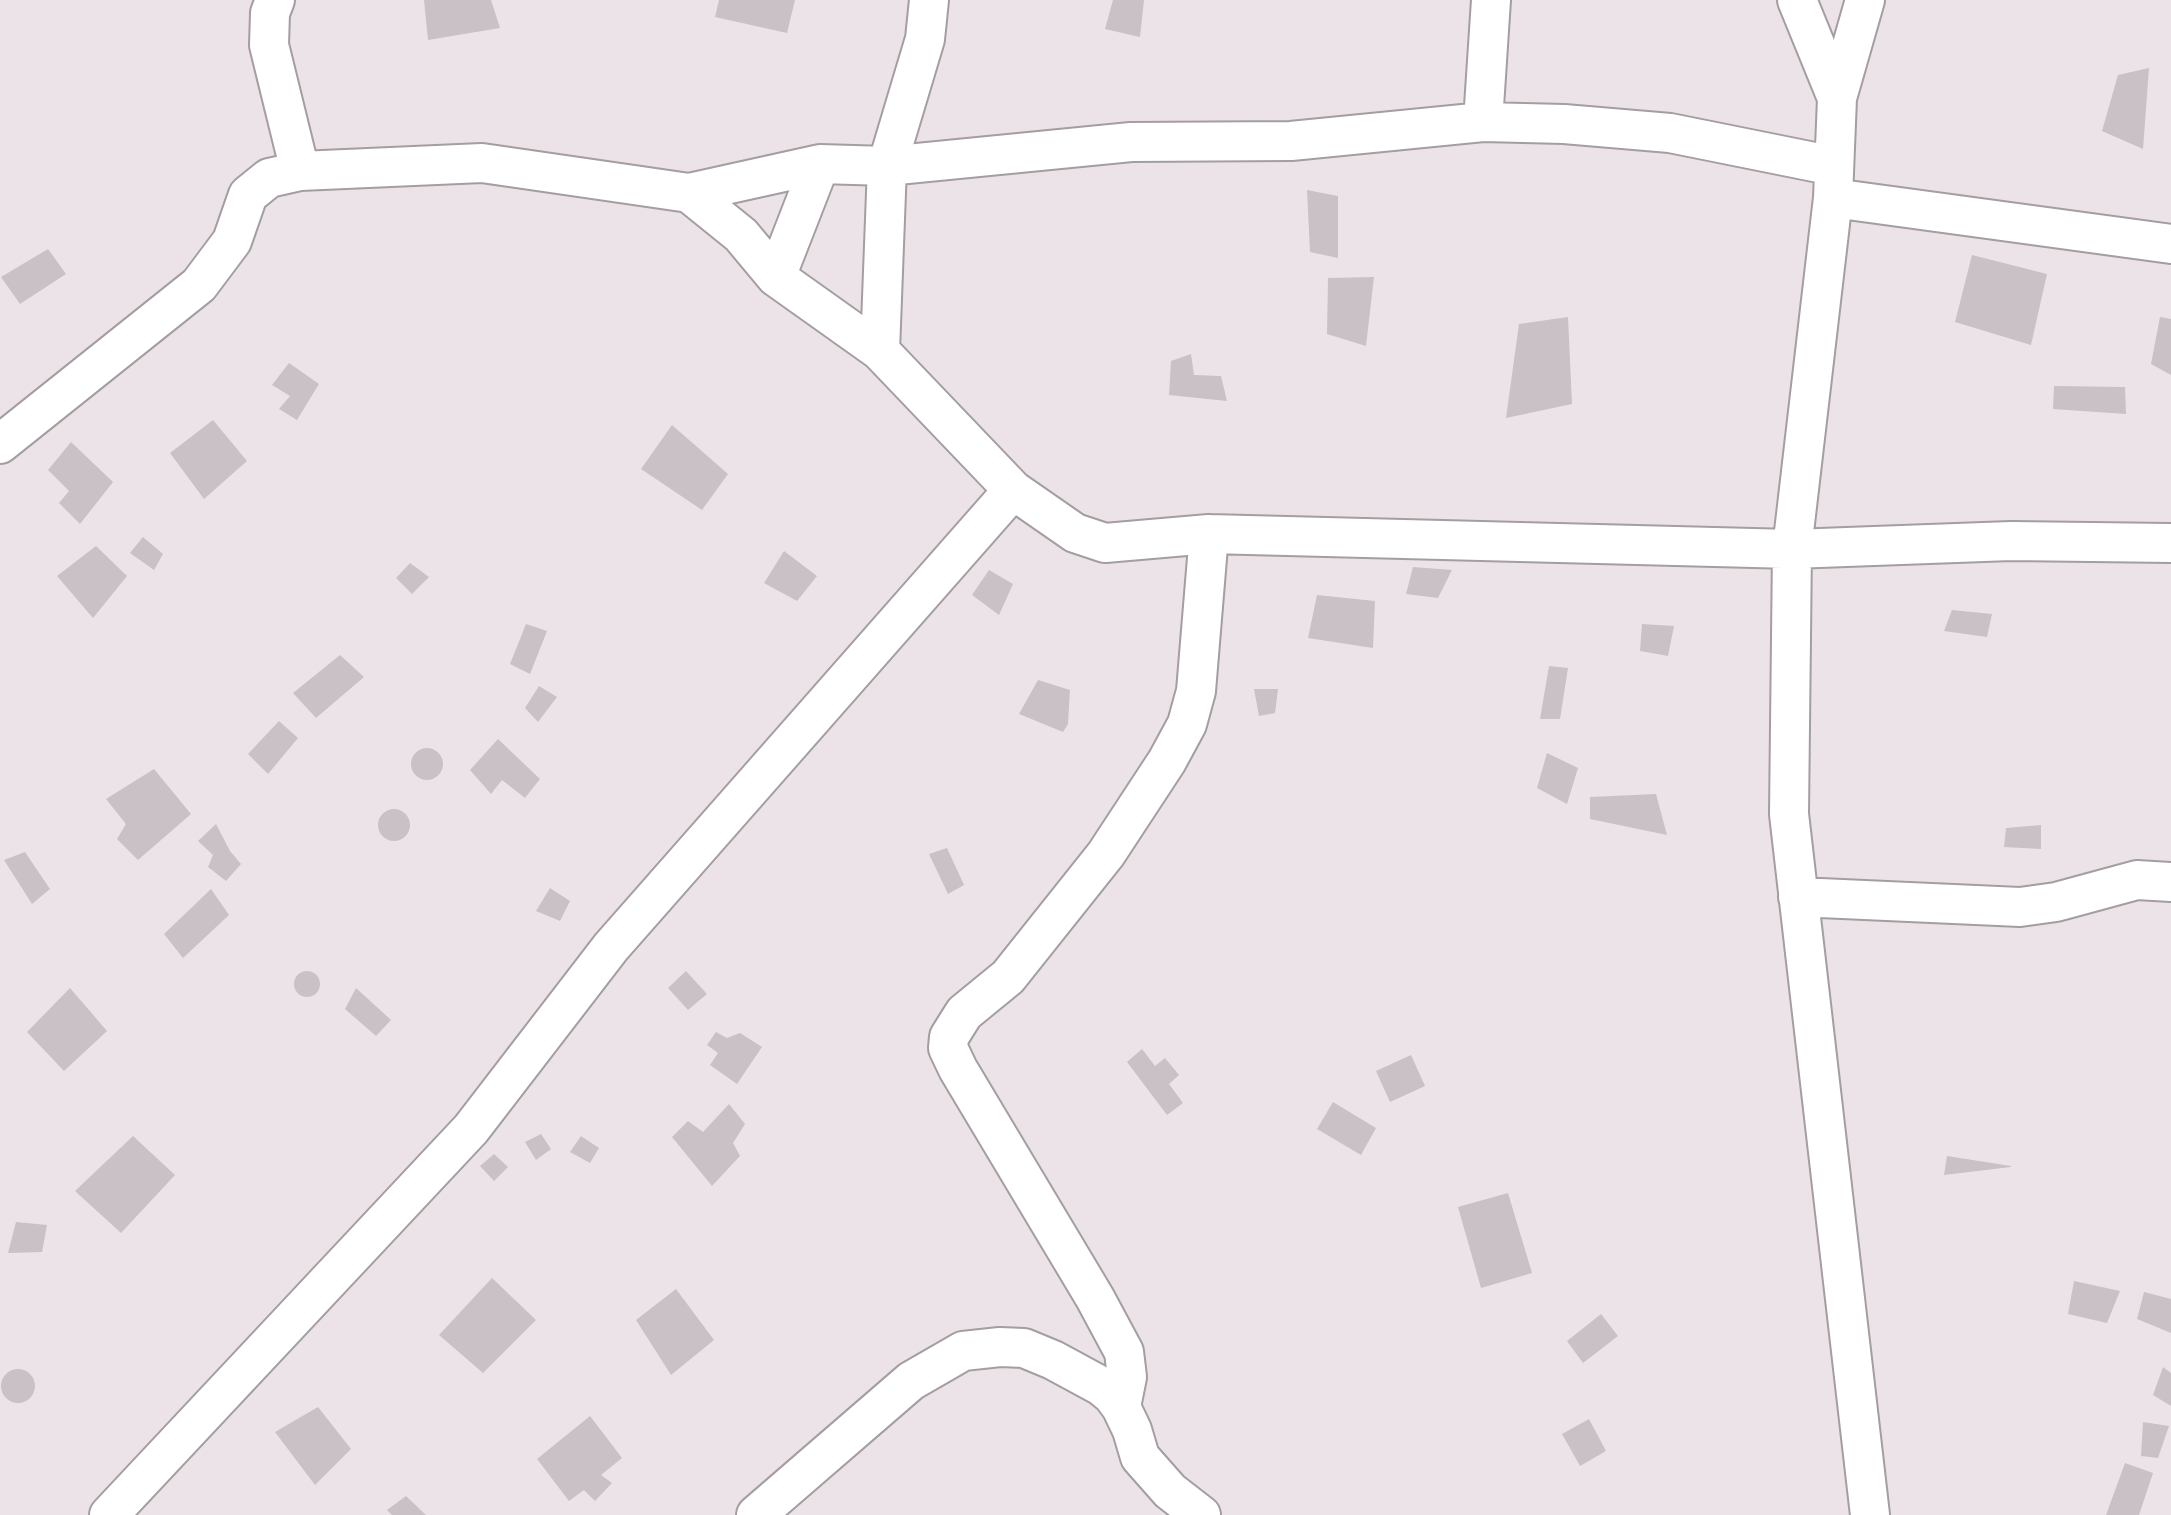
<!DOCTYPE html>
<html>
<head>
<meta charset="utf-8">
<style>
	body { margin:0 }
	canvas { display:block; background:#ebe3e7 }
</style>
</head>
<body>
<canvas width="2171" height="1515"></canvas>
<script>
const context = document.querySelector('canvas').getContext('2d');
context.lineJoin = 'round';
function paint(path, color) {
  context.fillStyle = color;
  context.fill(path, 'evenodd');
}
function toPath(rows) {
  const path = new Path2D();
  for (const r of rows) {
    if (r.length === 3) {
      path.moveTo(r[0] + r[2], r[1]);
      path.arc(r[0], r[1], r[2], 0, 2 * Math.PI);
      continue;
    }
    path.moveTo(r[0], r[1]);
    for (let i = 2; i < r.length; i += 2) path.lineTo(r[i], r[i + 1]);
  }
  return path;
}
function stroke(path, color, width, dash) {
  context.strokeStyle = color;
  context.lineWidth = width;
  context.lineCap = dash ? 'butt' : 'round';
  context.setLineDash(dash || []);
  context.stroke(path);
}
paint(toPath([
	[424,0,491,0,500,28,428,40],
	[719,0,795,0,787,33,715,17],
	[1113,0,1144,0,1140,37,1105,29],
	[2149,68,2143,149,2102,131,2118,75],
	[1307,190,1338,196,1338,258,1310,252],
	[48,249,66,274,20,304,1,277],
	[1972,255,2047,274,2031,345,1955,322],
	[1374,277,1366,346,1327,334,1328,278],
	[1568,317,1572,404,1506,418,1519,324],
	[2160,317,2171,319,2171,375,2151,364],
	[1191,354,1194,375,1221,376,1227,401,1169,395,1171,361],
	[289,363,319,384,297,420,279,409,290,396,272,385],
	[2054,386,2125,387,2126,414,2053,409],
	[213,420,247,461,204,499,170,453],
	[672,425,728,474,702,510,641,469],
	[71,442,113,482,80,524,59,503,69,491,48,470],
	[143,537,163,554,154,570,130,553],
	[96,546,127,576,93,618,57,576],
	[784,551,817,576,797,601,764,583],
	[410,563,429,577,412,594,396,578],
	[1413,567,1452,570,1438,598,1406,594],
	[989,570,1013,584,999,615,972,595],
	[1317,595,1375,601,1373,648,1308,638],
	[1952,610,1992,614,1987,637,1944,631],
	[526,624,547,631,530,674,510,664],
	[1642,624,1674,626,1668,656,1640,651],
	[340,655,364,677,316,718,293,693],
	[1549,666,1568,668,1560,719,1540,719],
	[1038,680,1070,690,1068,724,1063,732,1019,714],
	[539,686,557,697,538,722,525,708],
	[1254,689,1278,689,1275,713,1259,716],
	[279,721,298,738,268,774,248,754],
	[498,739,540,779,525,798,502,780,491,794,470,770],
	[427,764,16],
	[1547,753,1578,768,1567,804,1537,788],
	[154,769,191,814,138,860,117,839,126,824,106,799],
	[1656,794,1667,835,1590,819,1590,797],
	[394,825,16],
	[216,824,230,851,241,864,226,881,208,867,213,855,198,841],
	[2041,825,2041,849,2004,847,2006,828],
	[947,848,964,885,948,894,929,854],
	[25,852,50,889,32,904,4,860],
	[550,888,570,901,560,921,536,911],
	[211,889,229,915,183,958,164,934],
	[307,984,13],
	[686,971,707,994,688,1010,668,988],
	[70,988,107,1031,64,1071,27,1032],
	[356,988,391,1020,376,1036,345,1009],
	[716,1032,727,1038,740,1033,762,1047,737,1084,710,1065,718,1053,707,1045],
	[1142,1049,1155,1066,1165,1058,1179,1075,1169,1084,1183,1103,1167,1115,1127,1062],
	[1411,1055,1425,1086,1390,1102,1376,1071],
	[1333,1102,1376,1128,1361,1155,1317,1129],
	[729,1104,745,1124,733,1143,740,1156,712,1186,672,1137,688,1121,703,1132],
	[541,1134,551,1149,536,1160,525,1142],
	[133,1136,175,1175,121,1233,75,1191],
	[581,1136,599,1148,590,1163,570,1152],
	[494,1154,508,1167,494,1181,480,1166],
	[1947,1156,2011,1166,2011,1167,1944,1175],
	[1508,1193,1532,1273,1481,1288,1458,1207],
	[16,1222,47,1225,42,1252,8,1253],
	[492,1278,536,1320,483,1373,439,1335],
	[2074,1281,2120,1291,2107,1323,2068,1314],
	[676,1289,714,1340,671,1375,636,1320],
	[2144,1292,2171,1299,2171,1333,2137,1319],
	[1601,1314,1618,1336,1583,1363,1567,1341],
	[2163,1367,2171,1373,2171,1406,2153,1395],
	[18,1386,17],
	[318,1407,351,1449,315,1485,275,1432],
	[590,1416,622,1458,601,1475,612,1483,595,1501,584,1490,569,1501,537,1459],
	[1589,1419,1606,1451,1580,1466,1562,1434],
	[2143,1422,2169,1426,2158,1458,2141,1456],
	[2125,1463,2153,1473,2139,1515,2106,1515],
	[406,1496,426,1515,392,1515,387,1510]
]), '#c9c1c5');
const minor = toPath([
	[275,0,270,13,269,45,300,171],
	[1797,0,1837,98,1833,198,1792,549,1789,814,1870,1515],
	[1837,98,1865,0],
	[1483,122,1491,0],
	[689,193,741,235,776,277,880,351,1013,490],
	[1833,198,2171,244],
	[776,277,820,164],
	[880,351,887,166,1131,142,1291,141,1483,122,1564,124,1670,133,1834,166],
	[0,444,199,285,232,241,248,195,269,178,300,171,482,163,689,193,820,164,887,166,925,39,929,0],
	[1798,897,2020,907,2056,902,2137,880,2171,882],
	[1121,1407,1127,1377,1124,1352,1095,1298,958,1069,948,1048,949,1037,964,1013,1008,977,1106,854,1167,761,1187,724,1196,691,1209,534],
	[109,1515,471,1129,611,947,1013,490,1075,533,1105,543,1209,534,1792,549,2011,541,2171,543],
	[756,1515,911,1381,963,1351,1000,1347,1024,1348,1053,1360,1101,1386,1112,1395,1121,1407,1132,1430,1140,1457,1170,1491,1201,1515]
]);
stroke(minor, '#a49da1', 42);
stroke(minor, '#fff', 38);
</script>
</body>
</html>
